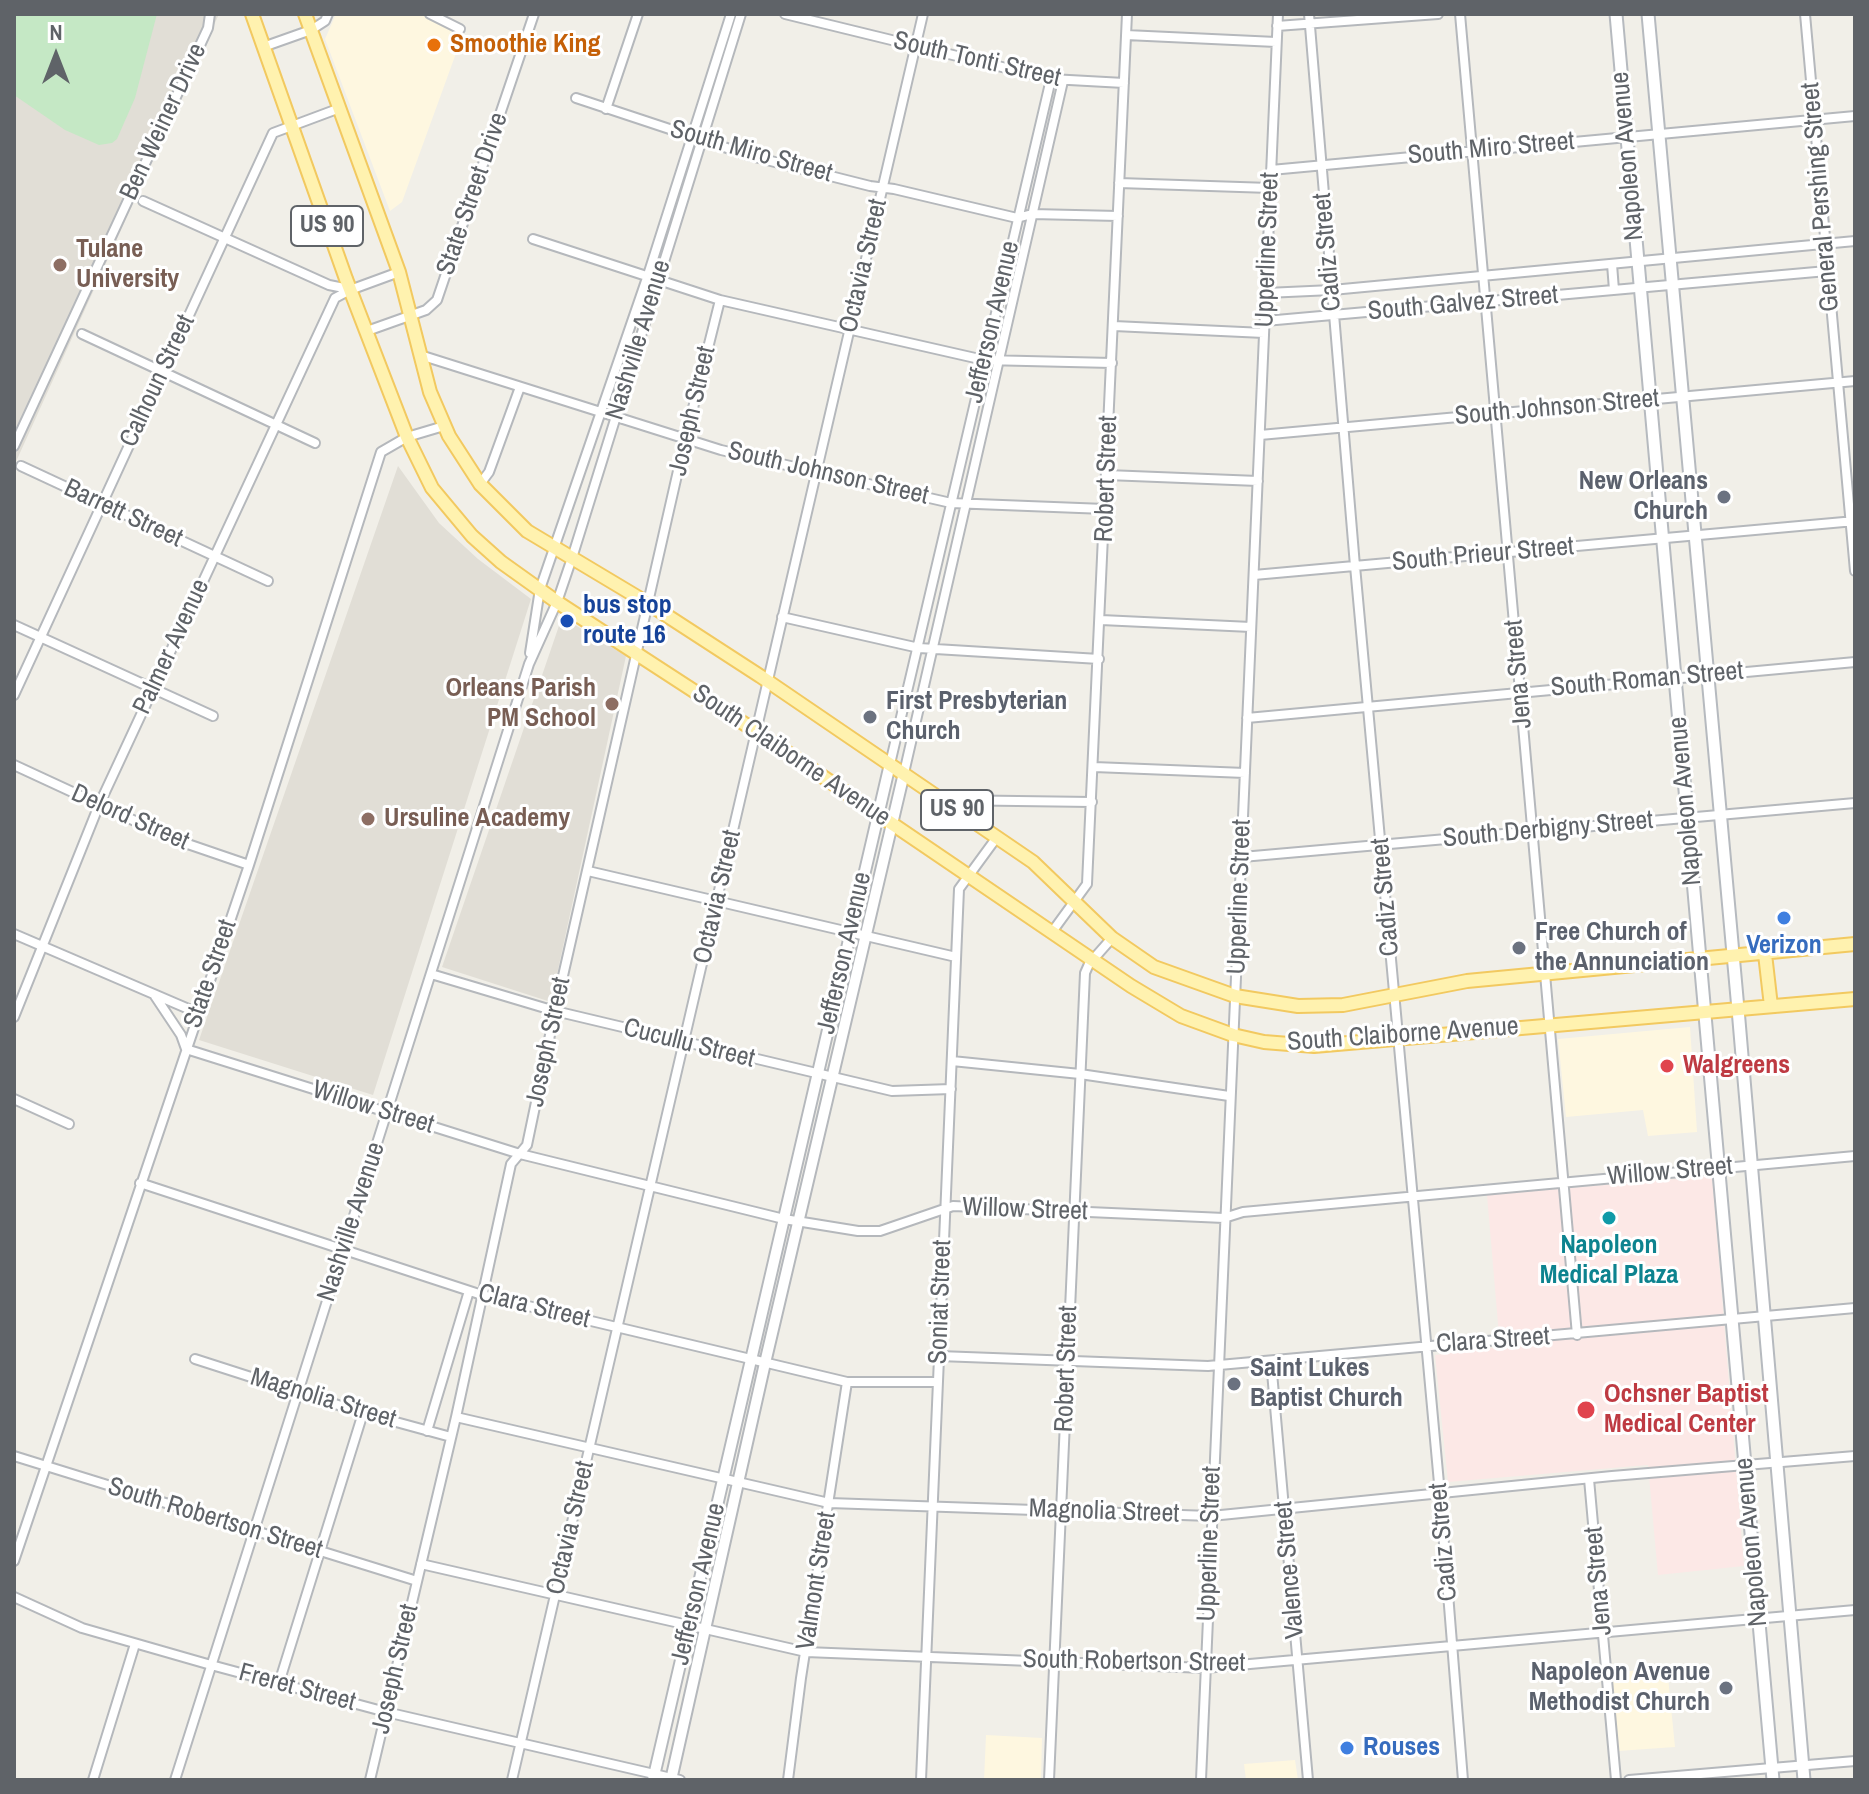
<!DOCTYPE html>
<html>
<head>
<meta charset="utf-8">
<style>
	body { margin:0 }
	#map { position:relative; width:1869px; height:1794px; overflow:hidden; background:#f1efe8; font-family:"Archivo Narrow",sans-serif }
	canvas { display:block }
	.frame { position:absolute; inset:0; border:16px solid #5f6368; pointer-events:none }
	.north { position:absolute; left:16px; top:16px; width:80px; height:80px; -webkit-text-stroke:6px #fff; paint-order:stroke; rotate:0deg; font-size:22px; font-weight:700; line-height:32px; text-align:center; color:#5f6368 }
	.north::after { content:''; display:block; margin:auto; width:28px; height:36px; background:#5f6368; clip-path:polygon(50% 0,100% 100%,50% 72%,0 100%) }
</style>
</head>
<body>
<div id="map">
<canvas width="1869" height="1794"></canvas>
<div class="frame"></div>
<div class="north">N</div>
</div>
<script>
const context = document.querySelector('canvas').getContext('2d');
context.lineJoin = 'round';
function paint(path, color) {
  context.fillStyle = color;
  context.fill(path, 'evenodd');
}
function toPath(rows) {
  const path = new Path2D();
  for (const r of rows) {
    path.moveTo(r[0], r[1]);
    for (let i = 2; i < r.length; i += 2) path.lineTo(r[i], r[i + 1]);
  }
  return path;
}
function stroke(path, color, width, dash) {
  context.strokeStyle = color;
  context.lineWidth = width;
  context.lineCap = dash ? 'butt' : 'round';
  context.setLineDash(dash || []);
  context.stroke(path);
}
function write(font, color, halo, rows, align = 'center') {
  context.font = font + ' "Archivo Narrow",sans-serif';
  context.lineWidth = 6;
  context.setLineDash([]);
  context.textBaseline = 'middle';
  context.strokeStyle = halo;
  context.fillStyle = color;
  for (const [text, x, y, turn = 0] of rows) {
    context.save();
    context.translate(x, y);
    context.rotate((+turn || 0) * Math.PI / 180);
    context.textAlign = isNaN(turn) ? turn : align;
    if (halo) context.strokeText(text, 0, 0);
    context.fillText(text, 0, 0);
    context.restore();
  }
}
paint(toPath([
	[336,14,420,14,463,34,402,202,390,211,325,39],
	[1690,1027,1697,1132,1648,1136,1643,1110,1566,1117,1558,1039],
	[1667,1667,1675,1747,1618,1751,1612,1673],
	[986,1735,1042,1738,1041,1780,984,1780],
	[1295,1760,1298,1780,1246,1780,1244,1764]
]), '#fef7e0');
paint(toPath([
	[14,14,219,14,14,466],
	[398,466,439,523,478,559,531,599,373,1095,199,1040],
	[562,617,626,656,551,1002,442,967]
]), '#e1ded6');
paint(toPath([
	[1712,1176,1744,1566,1658,1575,1648,1465,1448,1482,1435,1355,1500,1347,1487,1195]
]), '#fce8e6');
paint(toPath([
	[14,14,157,14,135,98,117,139,112,143,99,145,65,130,14,95]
]), '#c5e8c5');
const minor = toPath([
	[430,14,460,29],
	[785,14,1051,79,1124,83],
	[1309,14,1355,566,1440,1494,1463,1780],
	[1460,14,1577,1335],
	[1805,14,1855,571],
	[1277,26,1438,14],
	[1126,35,1276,42],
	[263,47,311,30,325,21,328,14],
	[576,98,751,156,870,186,894,189,1017,218,1032,214,1118,216],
	[606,109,638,14],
	[1271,170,1855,116],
	[1119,183,1270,188],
	[143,201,329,285,349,289],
	[533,239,720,300,984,360,1112,363],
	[1612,264,1614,290],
	[1266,293,1332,290,1855,241],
	[1265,321,1827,271],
	[1114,326,1264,333],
	[367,331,426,310,437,300,534,14],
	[82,334,315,443],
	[420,355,721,450,951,503,1105,509],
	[1260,435,1855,381],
	[14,446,208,28,210,14],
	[21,466,268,581],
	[1107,475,1258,481],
	[480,484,489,472,520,387],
	[1254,575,1855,521],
	[782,617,919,648,1099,659],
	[1101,620,1251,627],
	[14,625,213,716],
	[530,653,540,589,648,275,731,14],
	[14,695,273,133,340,108],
	[1247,718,1855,662],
	[890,764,1051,79],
	[14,765,176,840,249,865],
	[1094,767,1245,773],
	[904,773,1063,81],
	[943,800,1092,802],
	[1242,857,1855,803],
	[588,871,956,957],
	[1052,932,1087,884,1127,14],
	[14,934,198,1013],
	[431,974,555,1011,892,1091,951,1089],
	[155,996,181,1035,186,1049,520,1154,784,1219,858,1231,880,1231,953,1206,1224,1218,1243,1212,1855,1156],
	[14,1017,99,805,335,298,350,290,399,272],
	[952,1061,1080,1074,1229,1096],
	[14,1099,69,1124],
	[140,1183,482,1295,847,1382,937,1382],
	[939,1356,1208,1366,1855,1308],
	[195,1359,363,1413,451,1437],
	[1271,1361,1308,1780],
	[456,1417,829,1503,1211,1516,1612,1476,1855,1456],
	[427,1431,469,1291],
	[14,1456,417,1581],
	[1589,1479,1616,1780],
	[14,1561,249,865,381,452,407,437,444,426],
	[421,1564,806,1652,1205,1668,1855,1610],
	[14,1597,82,1628,211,1665,386,1712,680,1780],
	[279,1683,363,1413],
	[93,1780,135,1644],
	[175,1780,529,664,557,602,572,558,741,14],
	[370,1780,456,1417,511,1164,527,1145,555,1011,685,440,720,300],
	[512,1780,923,14],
	[788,1780,801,1678,847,1382],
	[921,1780,959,889,997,837],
	[1049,1780,1085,973,1089,964,1112,938],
	[1201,1780,1278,14],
	[1629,1780,1855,1761]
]);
const tertiary = toPath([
	[653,1780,890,764],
	[671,1780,765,1363,904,773]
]);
const secondary = toPath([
	[1616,14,1773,1780],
	[1648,14,1738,1009,1804,1780]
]);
const primary = toPath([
	[252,14,346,279,407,437,432,488,472,536,501,562,557,602,757,732,1131,986,1181,1016,1233,1035,1264,1042,1314,1046,1855,999],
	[305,14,399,272,430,392,449,436,480,484,527,531,649,604,760,676,1033,862,1112,938,1154,967,1235,996,1298,1006,1343,1005,1467,981,1855,944],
	[1765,954,1771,1006]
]);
stroke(minor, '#b5b8bc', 12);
stroke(tertiary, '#b5b8bc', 14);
stroke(secondary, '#b6babf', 15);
stroke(primary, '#f2c960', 16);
stroke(minor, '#fff', 8);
stroke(tertiary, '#fff', 10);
stroke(secondary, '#fff', 11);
stroke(primary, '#fff2af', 12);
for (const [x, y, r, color] of [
	[434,45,8,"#e8710a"],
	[60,265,8,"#8d6e63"],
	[1724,497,8,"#6b7280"],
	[567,621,8,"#1a4fb4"],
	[612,704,8,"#8d6e63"],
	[870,717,8,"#6b7280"],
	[368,819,8,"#8d6e63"],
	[1784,918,8,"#3f7fe0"],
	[1519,948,8,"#6b7280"],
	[1667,1066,8,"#e0444e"],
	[1609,1218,8,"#0f9aa8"],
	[1234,1384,8,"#6b7280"],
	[1586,1410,10,"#e0444e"],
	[1726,1688,8,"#6b7280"],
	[1347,1748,8,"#3f7fe0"]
]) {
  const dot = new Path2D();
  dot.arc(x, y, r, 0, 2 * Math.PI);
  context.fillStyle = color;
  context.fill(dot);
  stroke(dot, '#fff', 3);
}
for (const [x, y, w] of [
	[327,226,72],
	[957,810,72]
]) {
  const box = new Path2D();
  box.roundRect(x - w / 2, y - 20, w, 40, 6);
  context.fillStyle = '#fff';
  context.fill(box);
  stroke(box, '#5f6368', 2);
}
write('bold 24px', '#5f6368', null, [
	["US 90",327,226],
	["US 90",957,810]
]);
write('bold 26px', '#c56008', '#fff', [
	["Smoothie King",450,45]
], 'left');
write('26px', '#5f6368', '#fff', [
	["South Tonti Street",977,60,13],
	["Ben Weiner Drive",164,122,-65],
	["South Miro Street",1491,149,-5],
	["South Miro Street",751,152,16],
	["Napoleon Avenue",1628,156,-95],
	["State Street Drive",473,194,-71],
	["General Pershing Street",1821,197,-95],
	["Upperline Street",1268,250,-88],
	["Cadiz Street",1328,252,-95],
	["Octavia Street",864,266,-77],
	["South Galvez Street",1463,304,-5],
	["Jefferson Avenue",993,322,-77],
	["Nashville Avenue",639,340,-73],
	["Calhoun Street",158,381,-65],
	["South Johnson Street",1557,408,-5],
	["Joseph Street",693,411,-77],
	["South Johnson Street",828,474,13],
	["Robert Street",1107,479,-88],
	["Barrett Street",123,514,25],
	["South Prieur Street",1483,555,-5],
	["Palmer Avenue",172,647,-65],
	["Jena Street",1519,674,-95],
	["South Roman Street",1647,680,-5],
	["South Claiborne Avenue",791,756,34],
	["Napoleon Avenue",1686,801,-95],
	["Delord Street",130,818,24],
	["South Derbigny Street",1548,830,-5],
	["Octavia Street",718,897,-77],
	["Upperline Street",1240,897,-88],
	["Cadiz Street",1386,897,-95],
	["Jefferson Avenue",845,953,-77],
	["State Street",211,974,-71],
	["South Claiborne Avenue",1403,1035,-4],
	["Joseph Street",549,1042,-78],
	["Cucullu Street",689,1044,14],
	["Willow Street",373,1108,17],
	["Willow Street",1670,1172,-5],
	["Willow Street",1025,1210,2],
	["Nashville Avenue",352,1222,-72],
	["Soniat Street",941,1302,-88],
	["Clara Street",534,1307,14],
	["Clara Street",1493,1341,-4],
	["Robert Street",1067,1369,-88],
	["Magnolia Street",323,1399,17],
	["Magnolia Street",1104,1512,2],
	["South Robertson Street",215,1519,17],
	["Octavia Street",571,1528,-77],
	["Cadiz Street",1444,1542,-95],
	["Napoleon Avenue",1752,1542,-95],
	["Upperline Street",1210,1544,-88],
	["Valence Street",1290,1570,-95],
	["Valmont Street",817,1581,-81],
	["Jena Street",1599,1581,-95],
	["Jefferson Avenue",699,1584,-77],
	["South Robertson Street",1134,1662,1],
	["Joseph Street",396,1669,-77],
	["Freret Street",297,1688,15]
]);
write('bold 26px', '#785e54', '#fff', [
	["Tulane",76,250],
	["University",76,280],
	["Orleans Parish",596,689,"right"],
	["PM School",596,719,"right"],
	["Ursuline Academy",384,819]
], 'left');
write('bold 26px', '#5b616d', '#fff', [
	["New Orleans",1708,482,"right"],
	["Church",1708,512,"right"],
	["First Presbyterian",886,702],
	["Church",886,732],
	["Free Church of",1535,933],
	["the Annunciation",1535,963],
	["Saint Lukes",1250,1369],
	["Baptist Church",1250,1399],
	["Napoleon Avenue",1710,1673,"right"],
	["Methodist Church",1710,1703,"right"]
], 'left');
write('bold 26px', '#164399', '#fff', [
	["bus stop",583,606],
	["route 16",583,636]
], 'left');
write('bold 26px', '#366cbe', '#fff', [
	["Verizon",1784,946],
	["Rouses",1363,1748,"left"]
]);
write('bold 26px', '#be3a42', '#fff', [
	["Walgreens",1683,1066],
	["Ochsner Baptist",1604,1395],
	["Medical Center",1604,1425]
], 'left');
write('bold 26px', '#0d838f', '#fff', [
	["Napoleon",1609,1246],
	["Medical Plaza",1609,1276]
]);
</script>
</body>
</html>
